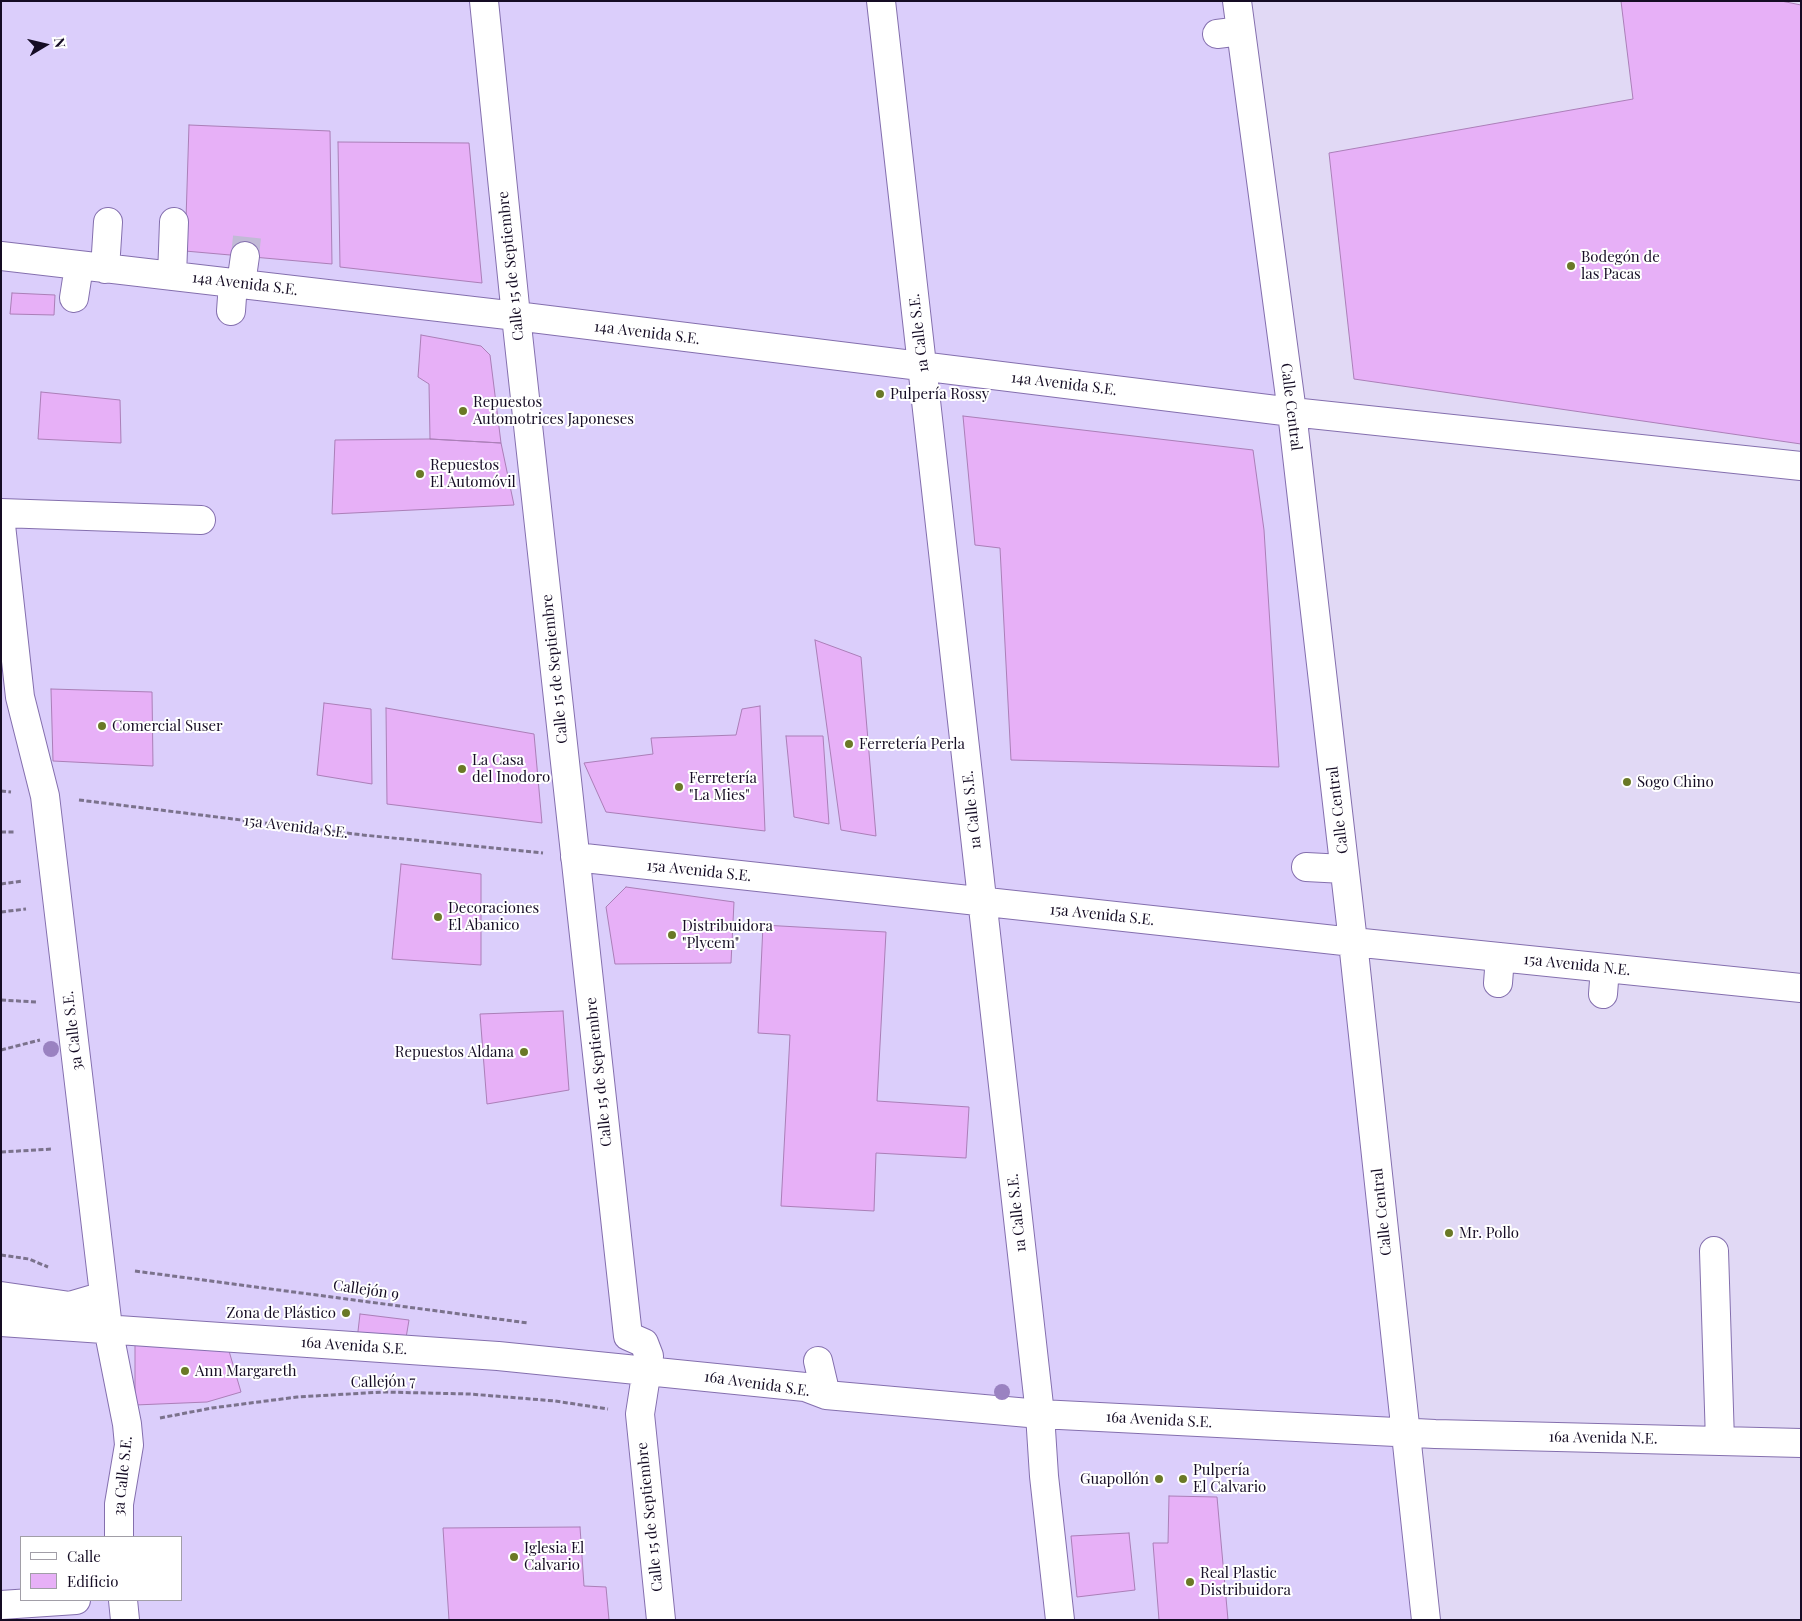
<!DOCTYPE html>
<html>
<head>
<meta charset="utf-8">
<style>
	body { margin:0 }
	#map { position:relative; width:1802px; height:1621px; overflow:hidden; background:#e1d9f5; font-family:"Playfair Display",serif }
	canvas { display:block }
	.frame { position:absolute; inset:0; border:2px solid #150c24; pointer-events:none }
	.legend { position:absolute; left:20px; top:1536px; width:162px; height:65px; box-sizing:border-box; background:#fff; border:1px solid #a19ea7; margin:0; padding:6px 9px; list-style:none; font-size:15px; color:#150c24 }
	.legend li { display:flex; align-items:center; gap:10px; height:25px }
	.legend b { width:25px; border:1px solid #a19ea7 }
	.north { position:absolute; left:20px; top:20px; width:50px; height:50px; -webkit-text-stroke:4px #fff; paint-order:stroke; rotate:81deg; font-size:14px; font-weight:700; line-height:20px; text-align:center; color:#150c24 }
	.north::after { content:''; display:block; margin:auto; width:18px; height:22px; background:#150c24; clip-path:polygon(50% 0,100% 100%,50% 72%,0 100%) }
</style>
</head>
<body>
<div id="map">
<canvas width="1802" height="1621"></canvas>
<div class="frame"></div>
<ul class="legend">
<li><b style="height:6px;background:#fff"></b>Calle</li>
<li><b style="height:14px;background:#e7b0f7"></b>Edificio</li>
</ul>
<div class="north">N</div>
</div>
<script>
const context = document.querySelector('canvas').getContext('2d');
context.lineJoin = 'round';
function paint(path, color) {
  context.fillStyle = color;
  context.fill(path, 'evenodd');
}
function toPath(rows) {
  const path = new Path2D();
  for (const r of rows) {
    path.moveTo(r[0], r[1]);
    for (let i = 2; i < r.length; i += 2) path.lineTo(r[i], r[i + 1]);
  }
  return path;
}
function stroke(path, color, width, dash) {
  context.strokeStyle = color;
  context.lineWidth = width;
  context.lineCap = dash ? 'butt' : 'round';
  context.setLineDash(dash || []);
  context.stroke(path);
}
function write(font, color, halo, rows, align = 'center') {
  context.font = font + ' "Playfair Display",serif';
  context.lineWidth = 4;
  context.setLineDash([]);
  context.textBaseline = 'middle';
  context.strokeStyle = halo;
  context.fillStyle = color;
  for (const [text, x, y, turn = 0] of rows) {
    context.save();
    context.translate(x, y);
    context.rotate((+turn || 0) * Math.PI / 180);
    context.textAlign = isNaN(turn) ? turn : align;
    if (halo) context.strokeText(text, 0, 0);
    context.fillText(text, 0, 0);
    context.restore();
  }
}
paint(toPath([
	[1,1,1238,1,1428,1620,1,1620],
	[21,1537,181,1537,181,1600,21,1600]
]), '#dbcefb');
const building = toPath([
	[1621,1,1781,1,1801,5,1801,444,1354,379,1329,153,1633,99,1621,1],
	[189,125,330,131,332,264,185,251,189,125],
	[338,142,469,143,482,283,340,267,338,142],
	[12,293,55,295,54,315,10,314,12,293],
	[421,335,481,346,490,355,501,443,430,439,429,384,418,377,421,335],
	[41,392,120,400,121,443,38,439,41,392],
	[963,416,1253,450,1264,530,1279,767,1011,760,1000,548,975,545,963,416],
	[430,439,501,443,514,505,332,514,335,440,430,439],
	[815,640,861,657,876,836,841,830,815,640],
	[51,689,152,692,153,766,53,761,51,689],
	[324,703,371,709,372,784,317,775,324,703],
	[760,706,765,831,606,812,584,763,653,754,651,738,736,735,742,709,760,706],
	[386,708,534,734,542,823,387,804,386,708],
	[786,736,823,736,829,824,794,817,786,736],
	[401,864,481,874,481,965,392,959,401,864],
	[626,887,734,902,731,963,615,964,606,907,626,887],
	[763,925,886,932,877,1101,969,1107,966,1158,876,1153,874,1211,781,1206,790,1035,758,1033,763,925],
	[563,1011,569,1090,487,1104,480,1014,563,1011],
	[360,1314,409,1320,405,1344,357,1340,360,1314],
	[135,1340,229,1351,241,1392,207,1402,135,1405,135,1340],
	[1169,1496,1217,1497,1228,1620,1159,1620,1153,1543,1168,1543,1169,1496],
	[580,1527,584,1586,606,1587,609,1620,449,1620,443,1528,580,1527],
	[1129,1533,1135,1590,1077,1597,1071,1536,1129,1533]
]);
paint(building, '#e7b0f7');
stroke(building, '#ab7fb8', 1);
stroke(toPath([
	[245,256,247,237]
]), '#c2bad6', 28, [28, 14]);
const minor = toPath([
	[484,1,516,316,628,1336,644,1343,649,1356,640,1414,661,1620],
	[881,1,1040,1414,1044,1476,1060,1620],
	[1237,1,1292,412,1353,942,1426,1620],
	[1217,34,1241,31],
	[1,256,516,316,1292,412,1801,466],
	[105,269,108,222],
	[172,276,174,222],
	[241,284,245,256],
	[74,298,79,266],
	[231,311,233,283],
	[1,513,201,520],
	[1,525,20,697,45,796,108,1328,127,1424,129,1445,119,1504,119,1537],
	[575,857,1353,942,1801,988],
	[1306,867,1344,869],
	[1498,983,1500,957],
	[1603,994,1605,968],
	[1714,1251,1720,1441],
	[1,1296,70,1306,104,1296],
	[1,1322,498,1356,805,1387,826,1395,1040,1414,1435,1434,1801,1443],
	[818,1361,826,1395],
	[123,1600,125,1620],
	[1,1605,76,1600]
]);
stroke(minor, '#846fae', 30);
stroke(toPath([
	[1,791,11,792],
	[79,800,363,835,543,853],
	[1,832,16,832],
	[1,884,23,881],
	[1,912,26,909],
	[1,1000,36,1002],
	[1,1050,40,1040],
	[1,1152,53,1149],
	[1,1255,29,1259,48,1267],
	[135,1271,528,1323],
	[160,1418,212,1408,297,1397,383,1392,470,1394,555,1401,608,1409]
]), '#7b728c', 3, [5, 2.5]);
stroke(minor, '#fff', 28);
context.fillStyle = '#9a82c1';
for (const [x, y] of [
	[51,1049],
	[1002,1392]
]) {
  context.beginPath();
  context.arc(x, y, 8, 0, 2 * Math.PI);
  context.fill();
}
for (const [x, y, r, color] of [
	[1571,266,5,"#6a7926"],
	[880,394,5,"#6a7926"],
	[463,411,5,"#6a7926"],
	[420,474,5,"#6a7926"],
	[102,726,5,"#6a7926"],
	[849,744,5,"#6a7926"],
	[462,769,5,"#6a7926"],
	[1627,782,5,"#6a7926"],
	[679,787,5,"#6a7926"],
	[438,917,5,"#6a7926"],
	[672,935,5,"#6a7926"],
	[524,1052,5,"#6a7926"],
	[1449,1233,5,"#6a7926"],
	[346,1313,5,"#6a7926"],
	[185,1371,5,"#6a7926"],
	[1159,1479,5,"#6a7926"],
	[1183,1479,5,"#6a7926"],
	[514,1557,5,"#6a7926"],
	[1190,1582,5,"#6a7926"]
]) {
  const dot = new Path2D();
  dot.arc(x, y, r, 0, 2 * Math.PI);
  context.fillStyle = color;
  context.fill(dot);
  stroke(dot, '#fff', 2);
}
write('15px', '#150c24', '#fff', [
	["Bodegón de",1581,257],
	["las Pacas",1581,274],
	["Pulpería Rossy",890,394],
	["Repuestos",473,402],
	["Automotrices Japoneses",473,419],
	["Repuestos",430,465],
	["El Automóvil",430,482],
	["Comercial Suser",112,726],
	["Ferretería Perla",859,744],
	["La Casa",472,760],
	["del Inodoro",472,777],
	["Ferretería",689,778],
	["\"La Mies\"",689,795],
	["Sogo Chino",1637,782],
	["Decoraciones",448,908],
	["El Abanico",448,925],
	["Distribuidora",682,926],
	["\"Plycem\"",682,943],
	["Repuestos Aldana",514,1052,"right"],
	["Mr. Pollo",1459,1233],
	["Zona de Plástico",336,1313,"right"],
	["Ann Margareth",195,1371],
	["Pulpería",1193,1470],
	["El Calvario",1193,1487],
	["Guapollón",1149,1479,"right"],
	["Iglesia El",524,1548],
	["Calvario",524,1565],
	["Real Plastic",1200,1573],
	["Distribuidora",1200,1590]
], 'left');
write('15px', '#150c24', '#fff', [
	["Calle 15 de Septiembre",511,266,-96],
	["14a Avenida S.E.",245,284,7],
	["14a Avenida S.E.",647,333,7],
	["1a Calle S.E.",919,333,-97],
	["14a Avenida S.E.",1064,384,7],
	["Calle Central",1291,407,83],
	["Calle 15 de Septiembre",555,669,-96],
	["1a Calle S.E.",972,810,-96],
	["Calle Central",1338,810,-97],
	["15a Avenida S.E.",296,827,7],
	["15a Avenida S.E.",699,871,6],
	["15a Avenida S.E.",1102,915,6],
	["15a Avenida N.E.",1577,965,6],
	["3a Calle S.E.",73,1031,-97],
	["Calle 15 de Septiembre",599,1072,-96],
	["Calle Central",1382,1212,-96],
	["1a Calle S.E.",1017,1213,-96],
	["Callejón 9",366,1290,8],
	["16a Avenida S.E.",354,1346,4],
	["Callejón 7",383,1382,-1],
	["16a Avenida S.E.",757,1384,8],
	["16a Avenida S.E.",1159,1420,3],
	["16a Avenida N.E.",1603,1438,1],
	["3a Calle S.E.",123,1476,-84],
	["Calle 15 de Septiembre",650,1517,-96]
]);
</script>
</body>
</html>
